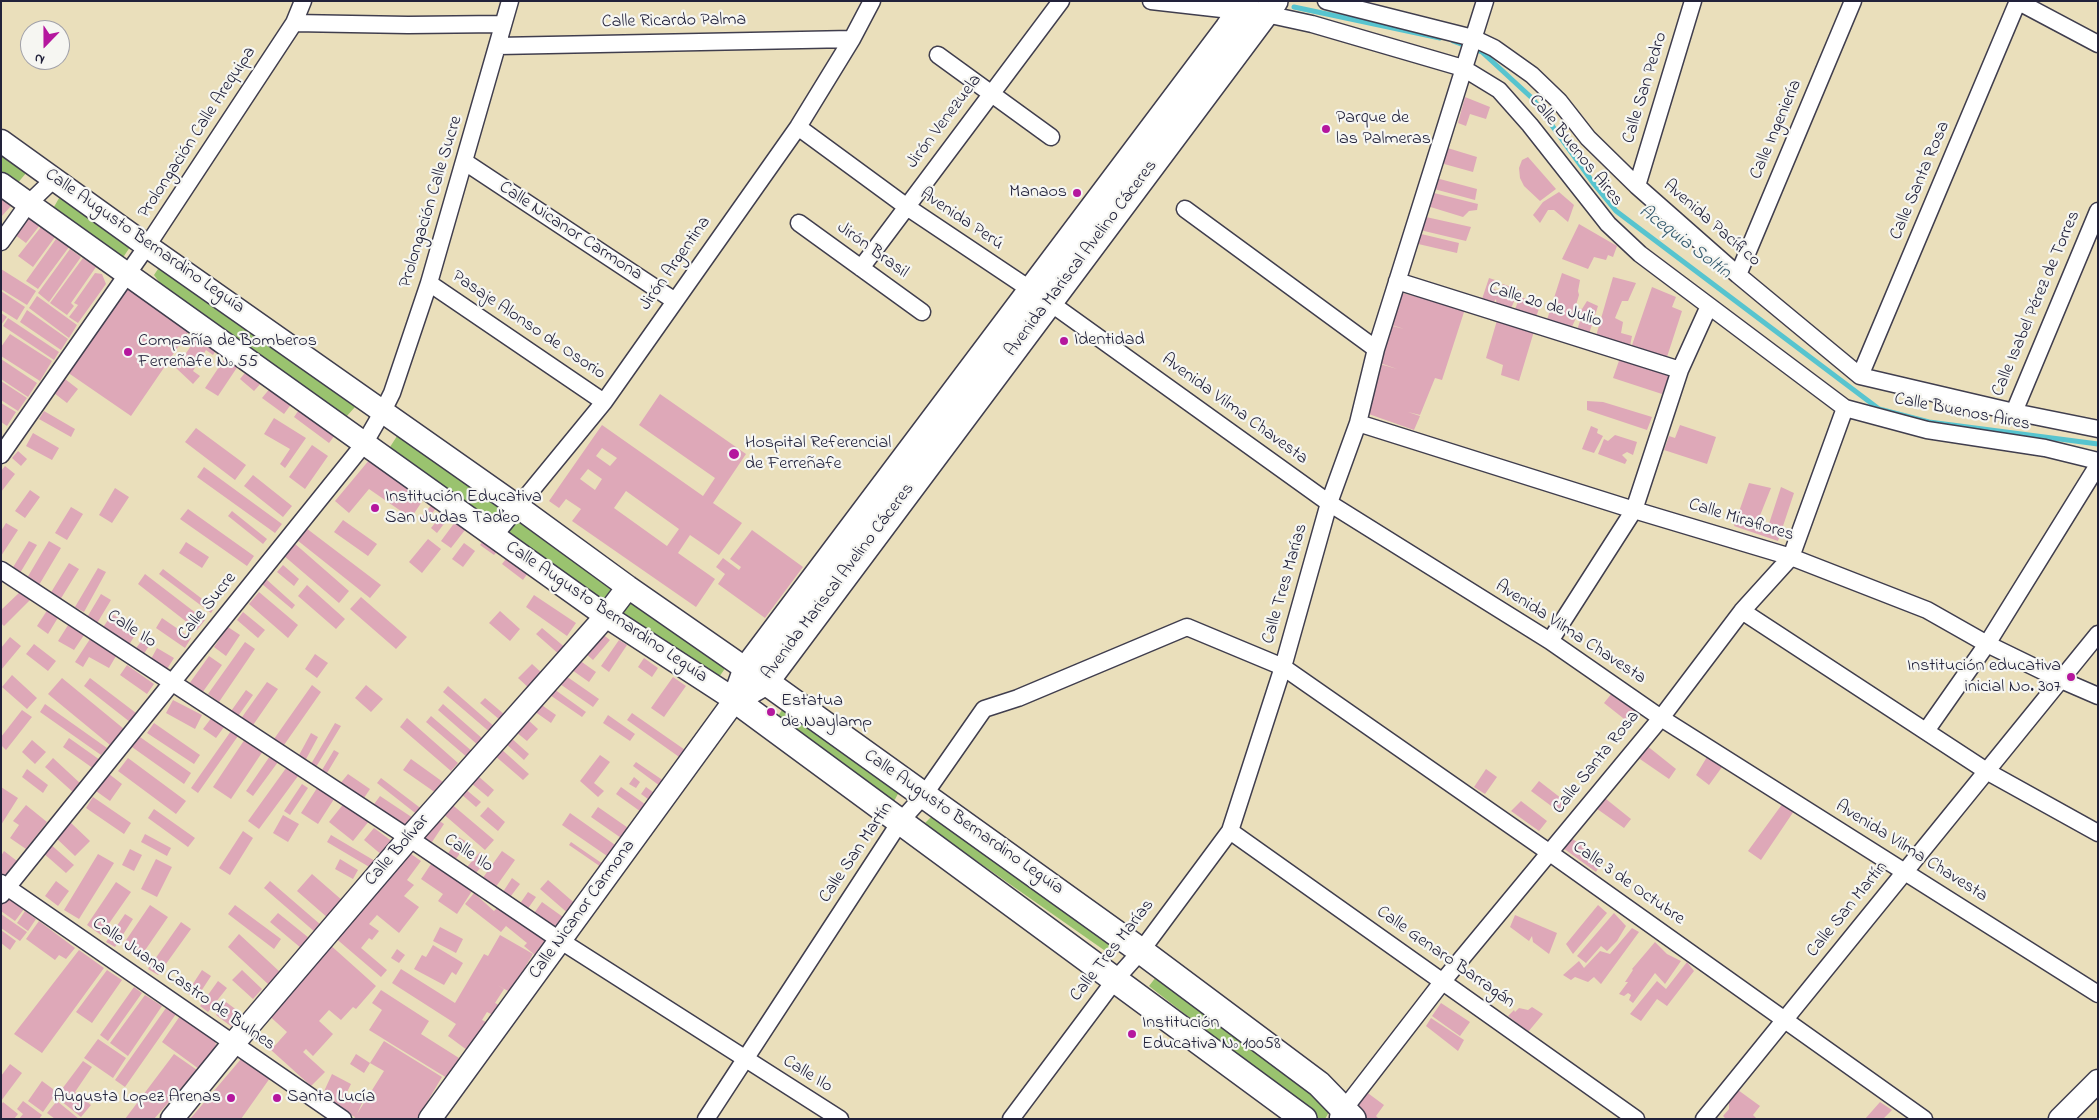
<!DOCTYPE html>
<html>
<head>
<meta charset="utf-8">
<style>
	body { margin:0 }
	#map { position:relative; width:2099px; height:1120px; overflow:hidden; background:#eadfbb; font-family:"Indie Flower",sans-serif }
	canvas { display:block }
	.frame { position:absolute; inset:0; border:2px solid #22223b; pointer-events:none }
	.north { position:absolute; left:20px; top:20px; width:50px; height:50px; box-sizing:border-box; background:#f6f6f2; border:1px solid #a1a1a9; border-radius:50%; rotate:202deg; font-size:14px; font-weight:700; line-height:20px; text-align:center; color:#22223b }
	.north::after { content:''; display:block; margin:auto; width:18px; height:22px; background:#b5179e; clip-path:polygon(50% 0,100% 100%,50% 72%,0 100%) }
</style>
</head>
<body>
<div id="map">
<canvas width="2099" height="1120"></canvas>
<div class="frame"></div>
<div class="north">N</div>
</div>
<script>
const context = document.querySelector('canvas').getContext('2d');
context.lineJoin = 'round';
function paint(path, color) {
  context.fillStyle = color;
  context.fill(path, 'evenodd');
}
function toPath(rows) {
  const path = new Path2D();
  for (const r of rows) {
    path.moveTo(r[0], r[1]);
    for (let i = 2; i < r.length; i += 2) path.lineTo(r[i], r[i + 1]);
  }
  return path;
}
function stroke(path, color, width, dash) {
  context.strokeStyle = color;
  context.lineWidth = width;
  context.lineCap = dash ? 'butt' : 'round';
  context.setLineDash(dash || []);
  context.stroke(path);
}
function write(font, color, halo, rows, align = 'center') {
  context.font = font + ' "Indie Flower",sans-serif';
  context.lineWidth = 4.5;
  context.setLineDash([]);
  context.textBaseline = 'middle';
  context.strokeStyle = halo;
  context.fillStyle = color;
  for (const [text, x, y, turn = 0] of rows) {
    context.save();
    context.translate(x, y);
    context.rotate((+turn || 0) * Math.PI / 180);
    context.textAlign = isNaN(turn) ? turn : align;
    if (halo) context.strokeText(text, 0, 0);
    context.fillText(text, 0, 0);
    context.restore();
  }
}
paint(toPath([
	[1,152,27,172,16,185,1,174],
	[62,193,132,244,122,259,51,212],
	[162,263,355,407,346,417,165,290,154,275],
	[399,433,550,545,726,667,717,680,611,606,390,447],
	[782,710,899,792,893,803,774,722],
	[935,813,1119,945,1111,955,924,824],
	[1160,972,1332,1107,1325,1119,1319,1119,1149,986]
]), '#9ac36f');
stroke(toPath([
	[1294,7,1440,38],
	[1453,41,1482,52,1533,99,1594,184,1616,211,1879,409,1929,422,2098,444]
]), '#57c4cf', 5);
paint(toPath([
	[1465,97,1490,107,1486,119,1470,114,1466,126,1458,123],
	[1441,146,1477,157,1473,172,1437,162],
	[1528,157,1556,189,1540,201,1524,186,1520,178,1519,168,1522,160],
	[1436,178,1477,189,1475,200,1434,189],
	[1430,192,1478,204,1477,210,1469,211,1463,217,1424,205],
	[1559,192,1574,205,1568,222,1554,210,1548,210,1540,223,1533,215,1543,202],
	[1,198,11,206,1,217],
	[28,216,40,225,26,243,14,234],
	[1426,217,1471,227,1466,241,1420,230],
	[1579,224,1617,246,1613,257,1608,255,1606,260,1594,257,1588,269,1562,259],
	[41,227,55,237,33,267,18,256],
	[1417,233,1459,243,1457,253,1414,243],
	[56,239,69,247,38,289,26,281],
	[70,249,81,257,49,302,38,293],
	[83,258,96,267,71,303,74,306,67,315,50,303],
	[1,269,36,291,27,305,1,289],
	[95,273,102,274,106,284,78,323,69,317,78,305,74,303],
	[1562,273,1580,280,1578,291,1579,295,1576,305,1578,308,1582,309,1587,301,1598,306,1588,337,1576,333,1580,321,1576,318,1570,331,1546,323],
	[1613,277,1636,283,1628,301,1622,301,1615,318,1623,322,1621,333,1632,336,1630,346,1596,336],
	[1489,278,1495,280,1492,288,1499,291,1503,284,1519,290,1509,313,1497,308,1496,299,1491,306,1481,302],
	[1652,287,1676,297,1672,307,1682,311,1666,360,1631,348],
	[129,288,189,331,131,416,67,372,124,289],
	[1,291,25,307,17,320,1,310],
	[1398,292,1465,309,1442,380,1435,378,1420,415,1408,412,1420,416,1414,430,1363,412,1380,364,1397,369,1380,363,1389,325,1404,329,1389,324],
	[1529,295,1542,300,1535,320,1513,314,1520,297,1527,299],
	[37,296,77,325,69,338,29,308],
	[27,310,68,339,61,350,20,322],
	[1,313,7,317,1,325],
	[1498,317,1535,328,1519,381,1501,375,1503,365,1486,358],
	[8,318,59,352,54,360,3,326],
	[201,331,220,344,213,355,206,350,193,371,200,376,193,384,176,368],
	[10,334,52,361,40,381,1,356,1,347],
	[1621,355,1671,371,1662,394,1613,378],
	[225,358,238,366,218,396,205,388],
	[1,359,37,383,28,397,1,379],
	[248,369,262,382,254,391,240,379],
	[65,379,78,389,67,403,54,393],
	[1,381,27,398,18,411,1,400],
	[271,387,292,403,284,414,262,398],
	[660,394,746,454,713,503,742,523,719,555,690,535,678,553,715,579,696,607,572,521,581,509,566,499,559,508,549,501,602,425,703,496,715,478,639,425],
	[602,448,617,458,610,466,596,456],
	[588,469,602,479,595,490,580,479],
	[626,491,679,529,667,546,614,508],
	[1587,401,1603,402,1652,417,1647,430,1587,410],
	[1,403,16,412,7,426,1,422],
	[303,404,338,431,329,443,294,417],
	[44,411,75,429,71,437,39,419],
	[274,418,306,438,285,468,280,464,290,449,264,434],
	[1680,425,1716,437,1707,464,1664,450,1669,436,1675,438],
	[1591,426,1598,429,1597,433,1603,436,1594,453,1582,449],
	[196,428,246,465,235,480,185,442],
	[33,433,59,448,52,460,26,446],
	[1615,435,1637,442,1633,455,1627,452,1622,455,1627,460,1625,464,1598,454,1604,439,1608,441],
	[312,445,328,456,305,489,289,477],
	[18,451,27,459,21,466,12,458],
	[370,459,425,497,411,518,369,489,349,513,335,501],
	[5,466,15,474,1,492,1,471],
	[204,467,282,524,275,533,197,477],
	[253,475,292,506,283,517,244,486],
	[1749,483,1771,488,1757,523,1768,527,1781,487,1794,493,1778,541,1734,526],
	[115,488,129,497,112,523,99,515],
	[30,490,40,497,25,518,15,511],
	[432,504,437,507,427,520,422,517],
	[71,507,83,514,67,540,55,533],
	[188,509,254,556,247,566,180,519],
	[232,511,267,539,263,544,228,516],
	[444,512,450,516,437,533,431,528],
	[343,520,377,544,368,556,334,532],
	[455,522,465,530,451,548,441,541],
	[6,523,18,530,1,556,1,531],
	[306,528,381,585,370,598,297,540],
	[752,530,803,567,765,618,718,584,725,574,716,567,723,558,739,570,741,567,730,559],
	[486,537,500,548,494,555,480,545],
	[428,539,441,549,422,573,409,562],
	[29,541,37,545,20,573,12,569],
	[49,541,61,548,39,585,27,578],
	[186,542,209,557,202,568,179,553],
	[294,543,349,591,339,603,283,555],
	[464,543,475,551,463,567,452,559],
	[510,554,530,570,523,580,502,564],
	[69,563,79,569,60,600,50,594],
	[283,565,299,579,294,586,277,572],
	[98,568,106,572,84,612,75,607],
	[163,569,214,608,211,613,159,574],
	[145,574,205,620,197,630,138,584],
	[266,579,295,605,292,609,262,584],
	[307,585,345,619,336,629,298,596],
	[21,591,30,600,4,626,1,623,1,610],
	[259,592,298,625,288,638,249,604],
	[101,594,111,600,96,625,86,619],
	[534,595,576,623,567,636,526,607],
	[361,597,407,637,396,649,350,609],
	[48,609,59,616,48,634,37,626],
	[500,611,520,629,510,641,489,623],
	[243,612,265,630,258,638,237,620],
	[112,614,138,630,129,645,102,629],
	[162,618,191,638,185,648,156,628],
	[70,622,86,632,74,650,58,641],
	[228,627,240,635,226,656,214,647],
	[542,628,567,649,561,656,536,634],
	[601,633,610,640,593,660,584,652],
	[145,636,152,641,142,657,134,651],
	[10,637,21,646,1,670,1,648],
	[90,639,116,656,109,668,89,657,83,667,75,662],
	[619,640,627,645,609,672,601,666],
	[245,642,255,649,219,702,208,694],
	[34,644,56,661,48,671,26,654],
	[157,648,174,658,167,669,151,659],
	[315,654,328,663,317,678,305,669],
	[209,656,222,665,202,693,189,684],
	[644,658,658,668,652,677,638,667],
	[579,660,596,672,589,682,572,670],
	[532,664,543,674,529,688,518,678],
	[127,665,154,684,147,694,120,675],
	[12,675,37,698,27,709,2,687],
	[566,676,599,699,593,707,560,684],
	[673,677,686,686,664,717,651,708],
	[62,678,124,729,110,745,48,694],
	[90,678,136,713,130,722,84,686],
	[267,682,278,689,251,728,240,720],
	[312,685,321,692,284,745,274,739],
	[366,685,383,699,371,712,355,698],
	[448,686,496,728,492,734,443,692],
	[554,689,586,712,582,717,550,695],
	[246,690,253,695,236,719,229,714],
	[1612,693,1634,709,1635,714,1628,722,1604,703],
	[485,698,505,715,500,720,480,703],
	[173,700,202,715,195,729,166,713],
	[536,701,556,715,551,723,531,709],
	[45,704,107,748,101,755,40,712],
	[443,704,484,740,479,746,438,710],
	[22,710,32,717,6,750,1,745,1,737],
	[632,713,688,752,682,759,627,720],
	[608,715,635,734,630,741,603,723],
	[431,716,473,752,468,758,426,722],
	[212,717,224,727,216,738,203,729],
	[407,718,458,763,451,771,400,727],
	[527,719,538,729,527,741,516,732],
	[154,723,200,755,194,764,147,733],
	[335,723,341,726,316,767,311,764],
	[231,731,238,736,198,793,191,788],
	[311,733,318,737,305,761,298,757],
	[140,737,191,773,184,784,132,747],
	[510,737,529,754,524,760,505,743],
	[69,738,100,760,94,769,63,747],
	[245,739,263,751,231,799,213,787],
	[32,740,46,752,35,764,22,752],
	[1646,745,1676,769,1669,779,1637,757],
	[500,748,529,774,523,780,494,755],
	[334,750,339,753,327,773,322,770],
	[600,755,610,762,594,783,604,791,598,797,580,781],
	[270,756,278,762,253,796,246,791],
	[1707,757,1722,767,1709,785,1696,775],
	[53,758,81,784,74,793,45,767],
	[128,758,186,801,176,814,118,771],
	[411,759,443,782,436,793,403,770],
	[636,762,664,781,660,786,633,766],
	[289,764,301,772,259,829,248,821],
	[27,769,48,785,43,793,22,777],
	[1486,769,1497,777,1485,794,1474,787],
	[109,774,122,784,110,801,96,791],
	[348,774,370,789,362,801,339,785],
	[477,775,494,790,488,797,471,783],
	[634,777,640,782,636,788,629,784],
	[381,778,423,810,419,816,377,783],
	[1539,781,1566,802,1558,811,1531,791],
	[302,784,308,788,290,815,284,811],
	[319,785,336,796,318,824,301,813],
	[1,787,18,798,1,825],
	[621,787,649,807,644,814,616,794],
	[646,787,657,795,652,802,641,794],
	[464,788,481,802,476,807,460,793],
	[1601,795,1631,819,1624,828,1593,806],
	[380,796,413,818,406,829,372,807],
	[93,797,131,823,124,834,86,808],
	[1521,801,1547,821,1539,831,1511,811],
	[345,802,369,821,353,841,329,822],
	[449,802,494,840,485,850,441,812],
	[1783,803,1794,811,1761,860,1748,851],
	[26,805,47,822,26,849,10,838,19,825,13,821],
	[488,807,505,822,498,831,480,816],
	[598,807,631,830,624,840,591,817],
	[154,809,195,838,188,847,148,818],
	[570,813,618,847,610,858,562,825],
	[283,815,299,824,288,842,273,833],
	[435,818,444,824,430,845,420,839],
	[70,822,90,841,75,856,55,837],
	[374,828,393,842,382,855,364,840],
	[243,831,253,838,230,875,219,868],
	[145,834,171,848,167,856,141,842],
	[331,835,375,861,371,868,327,842],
	[459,837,468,843,455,860,447,855],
	[1569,837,1604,858,1596,872,1563,848],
	[571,842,603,864,601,867,569,845],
	[49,843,74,865,66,873,42,852],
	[130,849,142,855,134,871,122,865],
	[4,851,17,861,6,876,1,873,1,856],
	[407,851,421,861,407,880,414,885,404,896,419,907,399,933,377,915,369,924,379,931,372,940,369,938,361,948,387,970,381,977,333,936],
	[502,851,515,860,495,888,482,879],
	[480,852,488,859,475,874,467,867],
	[98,854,114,863,79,919,64,910],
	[156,859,172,867,157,897,141,889],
	[340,859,358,870,353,879,335,869],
	[431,864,472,891,457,914,438,901,443,894,421,879],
	[312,874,343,901,328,918,297,891],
	[512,878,520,884,508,900,501,895],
	[548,880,578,906,570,915,540,889],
	[56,881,69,891,58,906,45,896],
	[270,881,321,925,315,932,264,888],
	[116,882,131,892,101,935,87,925],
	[528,892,536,897,527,910,519,905],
	[474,893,494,911,497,908,521,925,524,922,548,941,536,956,524,946,527,943,506,926,501,932,465,904],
	[7,898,24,909,15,921,1,911,1,906],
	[542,902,563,917,553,931,532,916],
	[150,905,168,917,139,959,122,946],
	[235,905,281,939,274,949,228,914],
	[1598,905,1607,913,1573,954,1566,944],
	[25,911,36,919,28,931,17,923],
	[278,913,309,938,301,948,270,922],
	[1614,913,1626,926,1617,941,1607,951,1601,946,1586,963,1577,956],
	[1,914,27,932,20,941,1,928],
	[125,914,133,919,115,947,106,942],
	[1515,915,1557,933,1549,954,1533,942,1532,936,1529,941,1510,927],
	[39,921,75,948,66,959,59,955,55,960,26,939],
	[181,922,191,929,158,975,148,969],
	[440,927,463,939,456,953,433,941],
	[1632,928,1639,932,1601,984,1594,977,1588,982,1575,977,1571,980,1563,975,1579,961,1584,968,1600,951,1610,954],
	[1,930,16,941,10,950,1,943],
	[239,934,280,972,268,984,228,947],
	[500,935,533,954,510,992,497,985,504,989,495,1003,499,1005,493,1015,487,1012,482,1020,486,1022,467,1050,448,1036,456,1024,392,983,401,969,455,1003,484,954,488,956],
	[1655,942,1667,954,1681,961,1665,984,1655,973,1633,1003,1629,1000,1631,995,1628,993,1624,996,1619,994,1628,982,1625,982,1633,970,1632,969],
	[328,943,376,986,356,1009,353,1007,341,1020,329,1010,319,1021,333,1034,313,1056,306,1049,303,1052,325,1072,311,1086,271,1050,287,1032,265,1012],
	[433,945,463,963,456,975,452,972,444,985,414,969,422,955,426,957],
	[397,949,405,955,399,963,391,958],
	[79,950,104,968,42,1053,14,1034],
	[1687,962,1694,971,1667,1006,1657,999,1641,1021,1630,1014,1657,981,1666,989],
	[107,970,122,980,92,1023,76,1012],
	[202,970,211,976,196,999,187,993],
	[242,970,262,989,253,999,232,980],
	[218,981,227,988,208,1012,200,1006],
	[134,987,142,993,108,1041,100,1035],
	[381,990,429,1021,421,1034,459,1058,447,1078,369,1030,382,1010,372,1003],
	[145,995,162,1006,128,1056,110,1043],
	[226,1002,242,1014,232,1027,216,1015],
	[1441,1003,1470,1022,1460,1036,1432,1016],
	[1532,1007,1543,1014,1528,1032,1508,1016,1514,1010,1515,1012,1519,1008,1528,1010],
	[166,1008,176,1014,125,1087,115,1080],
	[180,1016,215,1038,216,1047,199,1069,162,1042],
	[1431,1018,1464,1040,1458,1051,1426,1026],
	[98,1039,126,1058,113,1078,84,1058],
	[384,1041,442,1077,417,1119,354,1119,355,1117,320,1100,332,1074,351,1084,346,1094,355,1098,358,1091,366,1095,357,1114,384,1071,370,1063],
	[174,1054,197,1070,154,1119,125,1119],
	[356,1054,370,1063,364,1073,350,1064],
	[241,1059,270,1078,241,1119,190,1119],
	[83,1061,92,1067,75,1092,91,1105,81,1117,56,1097],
	[10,1064,22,1073,1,1101,1,1076],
	[42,1081,57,1092,43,1112,28,1101],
	[1738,1090,1760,1106,1753,1115,1757,1119,1726,1119,1723,1116,1729,1109,1729,1102],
	[1365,1091,1384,1105,1376,1116,1379,1119,1356,1119,1350,1113],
	[23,1101,42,1115,39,1119,19,1119,23,1114,17,1109],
	[57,1101,79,1119,55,1119,47,1113],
	[3,1102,18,1114,14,1119,1,1119,1,1105],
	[1880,1102,1892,1110,1883,1119,1865,1119]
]), '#dea8b8');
const street = toPath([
	[1151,1,1266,14,1312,24,1463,68,1499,90,1530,125,1608,224,1640,254,1845,408,1927,430,2045,448,2098,461],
	[1326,1,1473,38,1494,48,1532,75,1559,101,1588,138,1637,186,1738,275,1860,376,2014,412,2098,429],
	[2017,1,2098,44],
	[294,23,408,25,502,24],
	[498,46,852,39],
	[938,55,1051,137],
	[798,127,907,207,1049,302,1329,503,1550,641,1661,718,2098,994],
	[465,162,675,301],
	[1637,186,1693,1],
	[1185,209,1376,349],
	[799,223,922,312],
	[1,242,28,204,54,179],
	[861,268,1061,1],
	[1738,275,1853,1],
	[1397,281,1680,370],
	[429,283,604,402],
	[1860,376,2018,1],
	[2014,412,2098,211],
	[1358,423,1634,510,1791,557,1927,610,1987,644,2061,680,2098,696],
	[1,455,147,246,294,23,303,1],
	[494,536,604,402,798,127,852,39,872,1],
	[1,570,409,838,561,941,840,1119],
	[1742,611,1988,772,2098,833],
	[1550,641,1634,510,1680,370,1709,306],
	[1926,731,1987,644,2098,465],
	[1230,831,1636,1119],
	[1,883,343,1119],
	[1,895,364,444,383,411,392,393,429,283,510,1],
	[1338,1117,1443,981,1661,718,1742,611,1791,557,1845,408],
	[706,1119,900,822,924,795,984,709,1018,698,1187,627,1283,667,1550,853,1924,1119],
	[1011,1119,1115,980,1141,951,1230,831,1283,667,1329,503,1358,423,1376,349,1485,1],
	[1704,1119,2098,634]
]);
const secondary = toPath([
	[1,141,147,246,517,506,628,587,746,669],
	[1,184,606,616,735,700,430,1119],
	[172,1119,233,1044,409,838,606,616,628,587],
	[2060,1119,2098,1081]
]);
const primary = toPath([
	[752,672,1141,951,1319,1084,1353,1119],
	[735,700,766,682,1275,1],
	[735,700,746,669,1228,28,1246,1],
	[735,700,1304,1119]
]);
stroke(street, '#403e4e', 19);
stroke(secondary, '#403e4e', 25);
stroke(primary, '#403e4e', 28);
stroke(street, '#fff', 16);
stroke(secondary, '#fff', 22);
stroke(primary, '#fff', 25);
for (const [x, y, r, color] of [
	[1326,129,5,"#b5179e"],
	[1077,193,5,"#b5179e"],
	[1064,341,5,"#b5179e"],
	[128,352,5,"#b5179e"],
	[734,454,6,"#b5179e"],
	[375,508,5,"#b5179e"],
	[2071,677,5,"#b5179e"],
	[771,712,5,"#b5179e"],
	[1132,1034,5,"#b5179e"],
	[231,1098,5,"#b5179e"],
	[277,1098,5,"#b5179e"]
]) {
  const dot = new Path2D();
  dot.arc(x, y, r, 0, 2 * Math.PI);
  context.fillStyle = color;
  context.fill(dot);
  stroke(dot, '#f6f6f2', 2);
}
write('18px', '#22223b', '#f6f6f2', [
	["Calle Ricardo Palma",674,22,-1],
	["Calle San Pedro",1646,88,-73],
	["Jirón Venezuela",945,122,-53],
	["Calle Ingeniería",1777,130,-67],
	["Prolongación Calle Arequipa",198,133,-57],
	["Calle Buenos Aires",1575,151,51],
	["Calle Santa Rosa",1921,181,-67],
	["Prolongación Calle Sucre",432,202,-73],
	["Avenida Perú",961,220,34],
	["Avenida Pacífico",1711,224,41],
	["Calle Nicanor Carmona",570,232,33],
	["Calle Augusto Bernardino Leguía",144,242,35],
	["Jirón Brasil",872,251,36],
	["Avenida Mariscal Avelino Cáceres",1082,259,-53],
	["Jirón Argentina",676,264,-55],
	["Calle Isabel Pérez de Torres",2037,304,-67],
	["Calle 20 de Julio",1545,306,17],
	["Pasaje Alonso de Osorio",528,326,34],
	["Avenida Vilma Chavesta",1234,410,36],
	["Calle Buenos Aires",1962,413,11],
	["Calle Miraflores",1741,521,17],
	["Avenida Mariscal Avelino Cáceres",839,582,-53],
	["Calle Tres Marías",1286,584,-74],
	["Calle Sucre",208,607,-51],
	["Calle Augusto Bernardino Leguía",606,613,34],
	["Calle Ilo",131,630,33],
	["Avenida Vilma Chavesta",1570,633,33],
	["Calle Santa Rosa",1597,763,-51],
	["Calle Augusto Bernardino Leguía",963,823,35],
	["Calle Bolívar",398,851,-49],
	["Avenida Vilma Chavesta",1911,852,32],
	["Calle San Martín",857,853,-56],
	["Calle Ilo",468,854,34],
	["Calle 3 de Octubre",1628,884,35],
	["Calle Nicanor Carmona",583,910,-54],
	["Calle San Martín",1848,910,-51],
	["Calle Tres Marías",1113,951,-52],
	["Calle Genaro Barragán",1445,958,35],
	["Calle Juana Castro de Bulnes",183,985,35],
	["Calle Ilo",807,1075,32]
]);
write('18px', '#22223b', '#f6f6f2', [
	["Parque de",1336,119],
	["las Palmeras",1336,140],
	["Manaos",1067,193,"right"],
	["Identidad",1074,341],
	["Compañía de Bomberos",138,342],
	["Ferreñafe Nº 55",138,363],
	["Hospital Referencial",745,444],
	["de Ferreñafe",745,465],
	["Institución Educativa",385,498],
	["San Judas Tadeo",385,519],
	["Institución educativa",2061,667,"right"],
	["inicial No. 307",2061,688,"right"],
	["Estatua",781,702],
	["de Naylamp",781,723],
	["Institución",1142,1024],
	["Educativa Nº 10058",1142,1045],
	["Augusta Lopez Arenas",221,1098,"right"],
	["Santa Lucía",287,1098]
], 'left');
write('italic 19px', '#355b6f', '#f6f6f2', [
	["Acequia Soltín",1684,243,37]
]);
</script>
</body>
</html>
